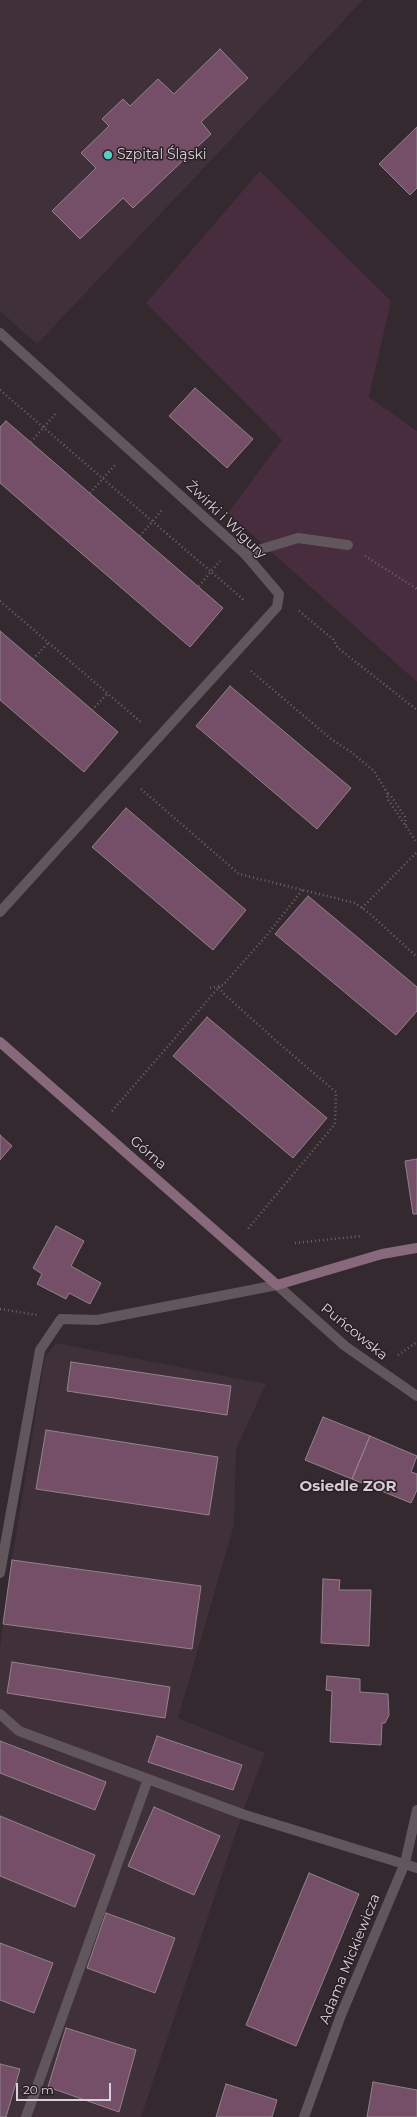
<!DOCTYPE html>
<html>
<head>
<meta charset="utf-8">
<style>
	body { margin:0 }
	#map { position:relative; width:417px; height:2117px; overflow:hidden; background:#33292f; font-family:Montserrat,sans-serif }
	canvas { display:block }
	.scale { position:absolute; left:16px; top:2083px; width:95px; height:18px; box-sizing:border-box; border:2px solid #d9d2d6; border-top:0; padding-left:5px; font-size:12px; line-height:14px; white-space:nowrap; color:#d9d2d6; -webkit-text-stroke:3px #291f25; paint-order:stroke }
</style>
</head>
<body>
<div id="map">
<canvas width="417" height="2117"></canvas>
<div class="scale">20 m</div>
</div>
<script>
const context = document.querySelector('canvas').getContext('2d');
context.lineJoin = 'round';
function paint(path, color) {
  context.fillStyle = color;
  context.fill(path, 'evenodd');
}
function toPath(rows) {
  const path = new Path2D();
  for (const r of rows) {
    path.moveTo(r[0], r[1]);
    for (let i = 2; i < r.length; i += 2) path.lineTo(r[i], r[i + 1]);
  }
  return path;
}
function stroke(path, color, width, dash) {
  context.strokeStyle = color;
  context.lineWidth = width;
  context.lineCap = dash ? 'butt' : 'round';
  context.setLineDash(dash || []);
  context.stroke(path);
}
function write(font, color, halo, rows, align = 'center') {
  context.font = font + ' Montserrat,sans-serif';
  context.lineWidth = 3;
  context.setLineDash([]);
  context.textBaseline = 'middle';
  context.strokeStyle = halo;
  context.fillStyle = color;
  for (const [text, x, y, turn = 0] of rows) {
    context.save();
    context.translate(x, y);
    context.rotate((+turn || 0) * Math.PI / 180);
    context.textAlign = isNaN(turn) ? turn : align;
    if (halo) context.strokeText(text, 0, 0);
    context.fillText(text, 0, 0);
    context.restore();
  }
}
paint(toPath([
	[0,0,363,0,37,344,0,311],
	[56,1343,266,1384,236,1449,234,1525,178,1718,265,1753,242,1814,141,2117,0,2117,0,1647,12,1560,45,1357]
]), '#40303a');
paint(toPath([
	[260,171,391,301,369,397,417,431,417,682,228,513,282,440,146,303]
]), '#472d3e');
const building = toPath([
	[220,49,248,78,201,122,211,134,133,208,123,198,80,239,52,211,96,168,81,153,109,126,102,119,123,99,130,106,158,79,174,94,220,49],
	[417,127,417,188,410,195,379,164,417,127],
	[195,388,253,439,227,468,169,416,195,388],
	[6,421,223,608,190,647,0,483,0,427,6,421],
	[0,631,118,732,84,772,0,700,0,631],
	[230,686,351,788,317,829,196,726,230,686],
	[126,808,246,910,213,950,92,847,126,808],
	[308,896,417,987,417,1011,396,1035,275,934,308,896],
	[207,1017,327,1118,293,1158,173,1056,207,1017],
	[0,1135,12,1146,0,1160,0,1135],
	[417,1159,417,1214,413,1214,405,1161,417,1159],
	[56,1226,84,1241,71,1266,101,1283,90,1304,69,1293,66,1299,37,1284,42,1274,33,1268,56,1226],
	[71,1362,231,1386,227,1415,67,1391,71,1362],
	[323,1417,370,1436,352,1479,305,1460,323,1417],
	[46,1430,218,1457,209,1515,36,1489,46,1430],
	[370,1436,417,1456,411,1472,417,1474,417,1490,411,1503,352,1479,370,1436],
	[12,1560,201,1586,192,1649,3,1624,12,1560],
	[323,1579,340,1580,339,1590,371,1590,369,1646,321,1643,323,1579],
	[12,1662,170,1687,165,1718,7,1693,12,1662],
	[327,1676,360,1679,360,1692,388,1694,389,1715,385,1723,382,1723,381,1745,330,1742,332,1691,326,1690,327,1676],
	[157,1736,242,1765,233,1790,148,1762,157,1736],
	[0,1741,106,1782,95,1810,0,1773,0,1741],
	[154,1807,220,1836,194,1895,128,1866,154,1807],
	[0,1816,95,1855,75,1907,0,1876,0,1816],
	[309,1873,359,1894,296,2046,246,2025,309,1873],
	[106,1913,175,1938,155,1993,87,1968,106,1913],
	[0,1943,53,1963,34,2013,0,2000,0,1943],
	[66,2028,136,2050,119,2112,48,2087,66,2028],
	[0,2064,20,2069,6,2117,0,2117,0,2064],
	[373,2082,417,2090,417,2117,367,2117,373,2082],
	[226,2084,277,2100,272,2117,216,2117,226,2084]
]);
paint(building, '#754f67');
stroke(building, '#90838b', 1);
stroke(toPath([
	[0,390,245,601],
	[31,442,56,413],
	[90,493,115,465],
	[140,536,163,509],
	[365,556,417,589],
	[199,586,220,561],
	[0,601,142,723],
	[299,611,333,639,338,648,417,710],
	[33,659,49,642],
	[251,671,331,739,351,752,374,771,388,794,387,798,417,843],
	[92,710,108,693],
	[141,789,239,874,355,903,369,913,417,957],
	[388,794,391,796,405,817,406,825],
	[362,908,417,852],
	[210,988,223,985,267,935,303,889],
	[112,1111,219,987,223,993,282,1046,336,1092,335,1124,247,1230],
	[295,1243,361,1236],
	[0,1309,37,1315],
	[398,1355,417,1342]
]), '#6d646a', 2.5, [1, 3]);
stroke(toPath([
	[245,554,298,538,348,545],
	[0,1573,40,1350,61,1319,97,1320,277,1285],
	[0,1714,19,1731,242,1814,417,1868],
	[26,2117,148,1779]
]), '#62565d', 10);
stroke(toPath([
	[0,333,245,554,279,594,277,607,0,912],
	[277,1285,345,1346,417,1396],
	[304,2117,341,2015,405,1863,417,1810]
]), '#62565d', 10);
stroke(toPath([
	[0,1042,277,1285,382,1254,417,1248]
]), '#88697c', 10);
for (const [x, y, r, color] of [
	[108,155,5,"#58cec0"]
]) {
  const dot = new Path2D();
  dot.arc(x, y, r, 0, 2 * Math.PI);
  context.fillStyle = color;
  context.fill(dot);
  stroke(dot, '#291f25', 1.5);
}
write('14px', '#d9d2d6', '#291f25', [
	["Szpital Śląski",117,155]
], 'left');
write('14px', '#d9d2d6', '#291f25', [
	["Żwirki i Wigury",226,520,44],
	["Górna",148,1153,41],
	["Puńcowska",354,1332,39],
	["Adama Mickiewicza",350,1959,-68]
]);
write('bold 15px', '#d9cbd3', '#291f25', [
	["Osiedle ZOR",348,1487]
]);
</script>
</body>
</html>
